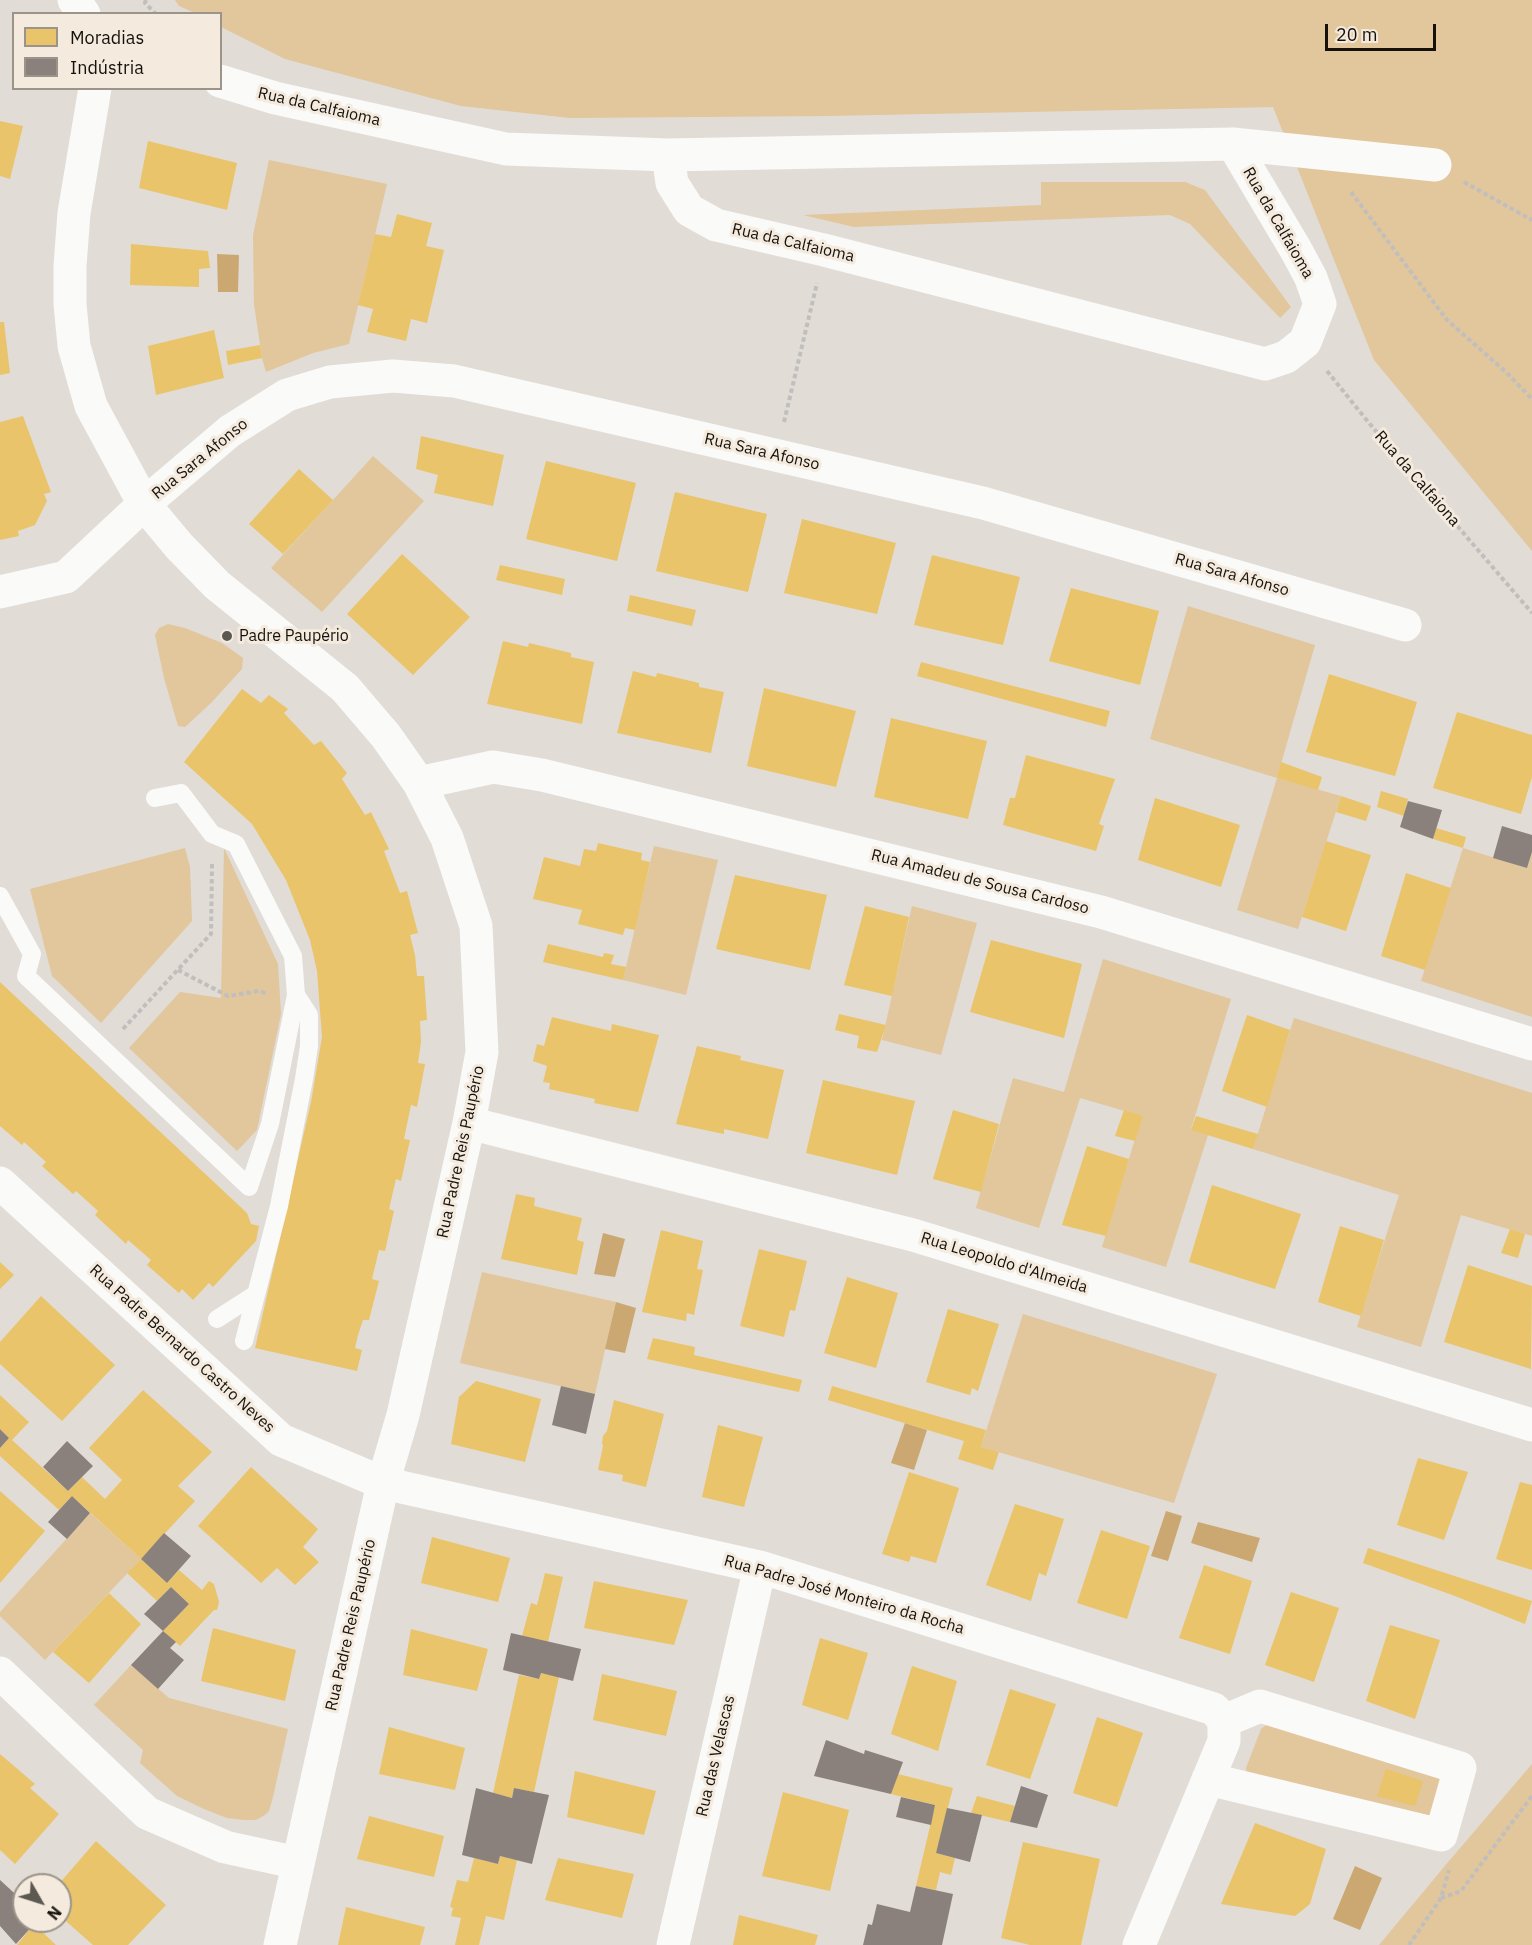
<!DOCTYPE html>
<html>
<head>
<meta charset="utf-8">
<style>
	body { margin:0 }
	#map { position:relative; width:1532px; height:1945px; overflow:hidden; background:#e1dcd5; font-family:"IBM Plex Sans",sans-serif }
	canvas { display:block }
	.legend { position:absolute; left:12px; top:12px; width:210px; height:78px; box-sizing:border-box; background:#f4eadd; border:2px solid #9b948a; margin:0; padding:8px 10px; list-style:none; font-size:18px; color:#15120d }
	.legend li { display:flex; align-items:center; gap:12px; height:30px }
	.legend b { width:30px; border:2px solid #9b948a }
	.north { position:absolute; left:12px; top:1873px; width:60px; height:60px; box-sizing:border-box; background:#f4eadd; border:2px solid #9b948a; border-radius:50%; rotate:129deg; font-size:16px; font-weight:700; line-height:24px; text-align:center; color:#15120d }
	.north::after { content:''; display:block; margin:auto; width:21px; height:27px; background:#5c5953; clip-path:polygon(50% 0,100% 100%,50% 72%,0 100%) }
	.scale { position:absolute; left:1325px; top:24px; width:111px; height:27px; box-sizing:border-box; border:3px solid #15120d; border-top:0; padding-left:8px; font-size:18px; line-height:21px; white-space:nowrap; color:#15120d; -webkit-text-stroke:4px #f4eadd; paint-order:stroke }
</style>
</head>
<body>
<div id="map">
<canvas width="1532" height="1945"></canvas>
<ul class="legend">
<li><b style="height:16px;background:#e9c46a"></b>Moradias</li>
<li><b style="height:16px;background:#8a817c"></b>Indústria</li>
</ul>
<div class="north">N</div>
<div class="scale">20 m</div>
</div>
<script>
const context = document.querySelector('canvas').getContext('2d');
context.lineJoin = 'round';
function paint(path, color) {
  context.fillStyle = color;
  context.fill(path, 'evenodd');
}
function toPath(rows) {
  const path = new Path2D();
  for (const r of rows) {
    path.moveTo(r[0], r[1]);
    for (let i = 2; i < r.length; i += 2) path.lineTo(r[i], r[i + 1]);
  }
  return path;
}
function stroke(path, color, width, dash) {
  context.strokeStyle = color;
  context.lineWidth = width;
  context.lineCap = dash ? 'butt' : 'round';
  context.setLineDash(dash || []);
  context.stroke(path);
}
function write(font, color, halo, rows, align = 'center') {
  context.font = font + ' "IBM Plex Sans",sans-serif';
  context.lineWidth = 6;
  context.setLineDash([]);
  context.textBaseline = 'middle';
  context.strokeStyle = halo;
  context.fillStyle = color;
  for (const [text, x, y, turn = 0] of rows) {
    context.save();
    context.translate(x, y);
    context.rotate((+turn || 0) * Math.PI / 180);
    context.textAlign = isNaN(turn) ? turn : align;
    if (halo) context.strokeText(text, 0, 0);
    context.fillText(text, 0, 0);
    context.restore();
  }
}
paint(toPath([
	[175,0,1532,0,1532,551,1374,360,1273,107,828,116,570,118,461,106,285,59,221,27,220,14,195,13,179,6],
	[269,160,387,184,349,344,313,353,266,372,262,358,254,304,253,235],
	[1041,182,1185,182,1205,190,1291,307,1280,318,1190,224,1170,215,854,227,803,215,1041,205],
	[373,456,424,501,322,612,271,568],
	[1188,606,1315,645,1277,778,1341,796,1298,929,1237,910,1277,778,1150,739],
	[168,624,185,628,222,643,243,658,242,669,212,702,185,727,178,726,164,678,155,635,159,628],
	[654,846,718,860,686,995,623,980],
	[185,848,190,867,192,921,101,1023,52,976,30,889],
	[224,848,278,964,281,1014,257,1130,237,1151,129,1048,180,992,221,998],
	[1463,848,1527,868,1532,852,1532,1017,1421,981],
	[912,906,977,923,941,1055,882,1040],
	[1103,959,1231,999,1191,1129,1208,1135,1166,1267,1102,1247,1142,1116,1080,1098,1039,1228,976,1208,1013,1078,1064,1092],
	[1294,1018,1532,1093,1532,1236,1461,1215,1421,1347,1357,1327,1399,1195,1253,1149],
	[482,1272,616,1302,595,1394,460,1363],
	[1023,1314,1217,1374,1174,1503,981,1447],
	[90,1513,141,1559,45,1660,0,1616,0,1612],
	[131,1665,169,1698,288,1729,273,1797,269,1811,265,1815,256,1820,244,1820,227,1818,204,1809,177,1796,140,1763,143,1750,94,1705],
	[1271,1721,1450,1772,1435,1828,1247,1774,1246,1768,1261,1729],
	[1532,1764,1532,1945,1379,1945,1449,1861]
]), '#e2c69c');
paint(toPath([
	[217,254,239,255,238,292,218,292],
	[603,1233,625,1239,615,1277,594,1274],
	[616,1302,636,1308,625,1353,605,1349],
	[905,1423,927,1430,914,1470,891,1463],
	[1166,1511,1182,1516,1168,1561,1151,1556],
	[1198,1522,1260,1538,1252,1562,1191,1543],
	[1355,1866,1382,1878,1360,1930,1333,1919]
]), '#cba871');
paint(toPath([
	[0,121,23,126,10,179,0,176],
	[148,141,237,163,227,210,139,188],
	[397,214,432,223,426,246,444,250,427,323,411,319,406,341,367,332,373,309,358,305,375,234,391,237],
	[131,244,208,251,210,268,199,269,199,287,130,285],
	[0,322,4,322,10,373,0,375],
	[214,330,224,378,156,395,148,346],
	[260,345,262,358,228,365,226,351],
	[23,416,51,492,44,494,47,501,35,525,18,531,19,536,0,540,0,422],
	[421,436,504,455,493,506,434,493,438,475,416,469],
	[546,461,636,483,617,561,526,539],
	[299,469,333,500,283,554,249,524],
	[675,492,767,514,748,592,656,571],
	[802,519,896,543,877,614,784,593],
	[402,554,470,617,413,675,347,614],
	[932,555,1020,577,1003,645,914,625],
	[500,565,565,579,562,595,496,580],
	[1071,588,1159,611,1140,685,1049,661],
	[630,595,696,610,692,626,627,611],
	[503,641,528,647,529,643,571,653,571,657,594,662,582,724,487,704],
	[921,662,1110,711,1106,727,917,676],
	[633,671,656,677,657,673,699,683,699,687,724,692,711,753,617,733],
	[1329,674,1417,702,1395,776,1306,752],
	[764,688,856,711,836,787,747,766],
	[242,689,261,703,269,695,288,709,284,713,314,745,321,741,347,773,342,779,365,815,371,812,389,849,384,851,400,893,407,891,418,933,410,935,415,955,417,976,424,976,427,1020,420,1021,421,1042,418,1063,425,1064,417,1107,411,1105,404,1139,410,1140,401,1181,396,1179,389,1209,394,1211,385,1251,379,1250,372,1279,379,1281,369,1320,363,1320,358,1335,355,1348,362,1350,357,1371,255,1348,311,1102,322,1037,317,971,310,940,286,880,252,824,184,762],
	[1457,712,1532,735,1532,777,1521,814,1433,788],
	[891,718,987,741,968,819,874,797],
	[1026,755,1115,779,1099,824,1104,826,1096,851,1003,825,1010,798,1015,798],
	[1281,762,1322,777,1318,790,1277,778],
	[1381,791,1408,799,1404,816,1377,807],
	[1341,796,1371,806,1366,821,1336,812],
	[1155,798,1240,825,1221,887,1138,860],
	[1436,828,1466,837,1463,848,1433,839],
	[1326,841,1371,855,1346,931,1302,917],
	[598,843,642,853,641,860,650,862,635,930,625,928,623,935,578,924,582,910,533,899,544,857,580,866,584,849,596,851],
	[1406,873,1451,888,1425,970,1381,956],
	[735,875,827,895,810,970,716,949],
	[865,906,909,917,892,996,844,985],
	[991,940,1082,964,1064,1038,970,1012],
	[548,944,603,957,604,953,614,955,611,964,626,967,623,980,543,962],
	[0,982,247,1213,251,1224,259,1226,256,1241,213,1287,209,1283,193,1300,182,1289,179,1293,147,1265,151,1260,128,1240,126,1244,95,1215,98,1211,76,1191,73,1194,42,1166,46,1162,24,1142,22,1145,0,1126],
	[839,1014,886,1025,877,1052,857,1048,859,1036,835,1030],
	[1247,1015,1290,1030,1267,1107,1222,1091],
	[552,1017,611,1031,612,1024,659,1035,638,1112,594,1103,595,1099,549,1089,550,1083,543,1082,547,1066,533,1061,537,1044,544,1046],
	[697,1046,741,1056,740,1060,784,1070,768,1139,724,1129,724,1134,676,1124],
	[823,1080,915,1101,897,1175,806,1153],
	[953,1110,999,1124,981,1192,933,1179],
	[1124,1110,1143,1116,1135,1141,1115,1136],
	[1196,1116,1258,1134,1253,1149,1191,1130],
	[1087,1146,1129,1159,1106,1236,1062,1225],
	[1212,1185,1301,1214,1275,1289,1189,1262],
	[516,1194,535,1198,534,1206,582,1218,577,1240,584,1242,577,1275,501,1259],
	[1340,1226,1384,1240,1361,1316,1318,1302],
	[1510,1229,1525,1234,1518,1258,1501,1253],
	[661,1230,703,1241,697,1269,703,1270,694,1315,687,1313,686,1321,642,1312],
	[759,1249,807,1261,795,1311,790,1310,784,1337,740,1326],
	[0,1262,14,1275,0,1289],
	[1468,1265,1532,1286,1531,1369,1444,1342],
	[847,1277,898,1293,876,1368,824,1353],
	[41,1296,115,1365,62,1421,0,1364,0,1342],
	[948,1309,999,1324,978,1391,972,1388,970,1395,926,1382],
	[653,1338,695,1347,694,1355,802,1380,799,1392,647,1359],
	[476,1381,541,1399,525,1462,451,1444,459,1397],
	[832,1386,986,1430,981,1447,999,1452,993,1470,958,1459,964,1441,828,1400],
	[143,1390,212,1452,178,1486,195,1501,141,1559,72,1496,59,1510,0,1456,0,1448,9,1438,0,1429,0,1395,29,1422,12,1440,68,1491,82,1477,105,1499,122,1480,89,1448],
	[614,1400,664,1414,646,1487,622,1481,623,1475,598,1470,603,1446,602,1443,603,1436,607,1431],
	[718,1425,763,1437,744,1507,702,1497],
	[1418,1458,1468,1472,1444,1540,1397,1525],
	[251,1467,318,1529,303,1547,319,1562,295,1585,277,1568,261,1583,198,1526],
	[909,1472,959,1488,936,1563,911,1556,909,1562,882,1554],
	[1520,1482,1532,1485,1532,1570,1496,1559],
	[0,1491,45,1531,0,1583],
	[1015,1504,1064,1519,1046,1576,1039,1573,1031,1601,986,1585],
	[1101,1530,1150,1546,1127,1619,1077,1603],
	[432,1537,510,1558,498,1602,421,1583],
	[1368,1548,1532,1601,1525,1624,1455,1596,1363,1563],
	[141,1559,167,1583,179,1570,202,1590,209,1581,214,1584,219,1602,217,1610,214,1610,180,1646,163,1631,189,1604,171,1587,157,1601,127,1573],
	[1204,1565,1252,1581,1230,1654,1179,1638],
	[545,1573,563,1577,548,1642,522,1636,531,1603,537,1605],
	[594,1581,688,1600,674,1645,584,1628],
	[1291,1592,1339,1608,1314,1682,1265,1665],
	[109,1593,141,1624,89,1683,53,1652],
	[1390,1625,1440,1640,1415,1719,1366,1701],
	[213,1628,296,1650,285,1701,201,1681],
	[411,1629,488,1649,477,1691,403,1675],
	[820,1638,868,1653,848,1720,802,1705],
	[912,1666,957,1681,938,1751,891,1734],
	[541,1673,559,1677,534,1792,514,1788,512,1798,493,1793,519,1675,539,1679],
	[602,1674,677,1691,666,1736,593,1720],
	[1010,1689,1056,1704,1030,1779,986,1765],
	[1097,1717,1143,1733,1117,1807,1073,1793],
	[389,1727,465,1748,455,1790,379,1774],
	[0,1754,35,1784,30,1788,59,1814,15,1864,0,1850],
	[1386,1769,1423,1781,1415,1806,1377,1796],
	[575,1771,656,1791,644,1835,567,1817],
	[898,1774,953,1788,936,1853,955,1858,951,1875,940,1872,936,1890,916,1886,935,1805,891,1794],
	[783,1792,849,1810,830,1891,762,1876],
	[977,1796,1015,1806,1010,1822,971,1813],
	[369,1816,444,1836,434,1877,357,1859],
	[1255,1823,1326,1849,1310,1904,1295,1916,1221,1904],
	[96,1841,166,1905,128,1945,93,1945,60,1916,60,1885,58,1885],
	[1023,1842,1100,1859,1081,1945,1030,1945,1001,1938],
	[500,1856,517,1860,504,1920,486,1916,479,1945,455,1945,461,1918,451,1916,453,1908,450,1907,457,1880,468,1882,474,1858,498,1864],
	[558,1858,634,1874,622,1918,545,1900],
	[346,1907,425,1927,420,1945,338,1945],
	[739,1915,818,1935,815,1945,733,1945],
	[34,1924,56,1945,17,1945]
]), '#e9c46a');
paint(toPath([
	[1408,801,1442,810,1433,839,1400,827],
	[1502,826,1532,835,1532,852,1527,868,1493,858],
	[561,1386,595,1394,586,1434,552,1425],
	[0,1429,9,1438,0,1448],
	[67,1441,93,1466,68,1491,43,1467],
	[72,1496,90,1513,67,1539,48,1522],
	[164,1533,191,1556,167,1583,141,1559],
	[171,1587,189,1604,163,1631,144,1614],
	[163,1631,176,1642,170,1648,184,1660,158,1689,131,1665],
	[511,1633,581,1649,573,1681,541,1673,539,1679,503,1670],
	[826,1740,864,1754,865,1750,903,1762,891,1794,814,1776],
	[1021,1786,1048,1795,1037,1828,1010,1822],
	[476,1788,512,1798,514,1788,549,1795,532,1864,500,1856,498,1864,462,1855],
	[901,1797,935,1805,931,1825,896,1817],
	[947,1808,982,1815,970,1862,936,1853],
	[0,1880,24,1902,24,1921,37,1921,16,1944,0,1926],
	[916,1886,953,1894,942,1945,863,1945,868,1924,872,1925,877,1904,910,1912]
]), '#8a817c');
stroke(toPath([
	[146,0,145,3,156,14],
	[1464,182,1532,220],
	[1351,192,1447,320,1506,372,1532,399],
	[1327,371,1369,423,1532,613],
	[784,422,817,283],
	[178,970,228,996,259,991,268,994],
	[123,1029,211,934,212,864],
	[1441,1898,1461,1891,1532,1796],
	[1409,1945,1441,1898,1449,1870]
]), '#c0bfbd', 4, [4.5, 3]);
stroke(toPath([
	[155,798,181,793,212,834,236,844,293,956,296,995,309,1015,309,1046,304,1079,279,1206,244,1341],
	[0,896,32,954,26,976,249,1187,270,1124,296,995],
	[217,1319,256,1294]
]), '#fafaf9', 18);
stroke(toPath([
	[74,0,84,14],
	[220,81,275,98,506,149,668,155,1233,144,1296,250,1311,278,1320,304,1305,342,1286,357,1265,364,824,250,716,225,689,210,672,183,668,155],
	[95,88,74,213,70,266,70,304,74,346,91,406,144,504,179,546,217,585,345,688,386,736,419,783,447,838,476,926,482,1052,469,1123,403,1415,383,1483,280,1945],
	[1233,144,1435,165],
	[0,592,66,577,144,504,230,431,287,395,330,382,393,376,454,381,983,503,1405,625],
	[419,783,493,767,542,775,1101,912,1532,1044],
	[469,1123,913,1235,1532,1425],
	[0,1183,281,1440,383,1483,760,1567,1214,1709,1224,1721,1224,1741,1139,1945],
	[0,1673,147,1813,225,1847,298,1863],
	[1208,1779,1441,1835,1460,1768,1260,1706,1224,1721],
	[673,1945,760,1567]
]), '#fafaf9', 33);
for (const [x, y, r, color] of [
	[227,636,6,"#5c5953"]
]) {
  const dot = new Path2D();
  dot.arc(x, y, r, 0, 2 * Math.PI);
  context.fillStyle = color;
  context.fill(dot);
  stroke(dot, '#f4eadd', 2);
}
write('16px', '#15120d', '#f4eadd', [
	["Rua da Calfaioma",319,107,13],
	["Rua da Calfaioma",1278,223,60],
	["Rua da Calfaioma",793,243,13],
	["Rua Sara Afonso",762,452,13],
	["Rua Sara Afonso",200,459,-39],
	["Rua da Calfaiona",1417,479,49],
	["Rua Sara Afonso",1232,575,16],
	["Rua Amadeu de Sousa Cardoso",980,882,14],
	["Rua Padre Reis Paupério",461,1152,-78],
	["Rua Leopoldo d'Almeida",1004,1263,17],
	["Rua Padre Bernardo Castro Neves",182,1349,42],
	["Rua Padre José Monteiro da Rocha",844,1595,16],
	["Rua Padre Reis Paupério",351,1625,-77],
	["Rua das Velascas",716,1756,-77]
]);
write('16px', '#15120d', '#f4eadd', [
	["Padre Paupério",239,636]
], 'left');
</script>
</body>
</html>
